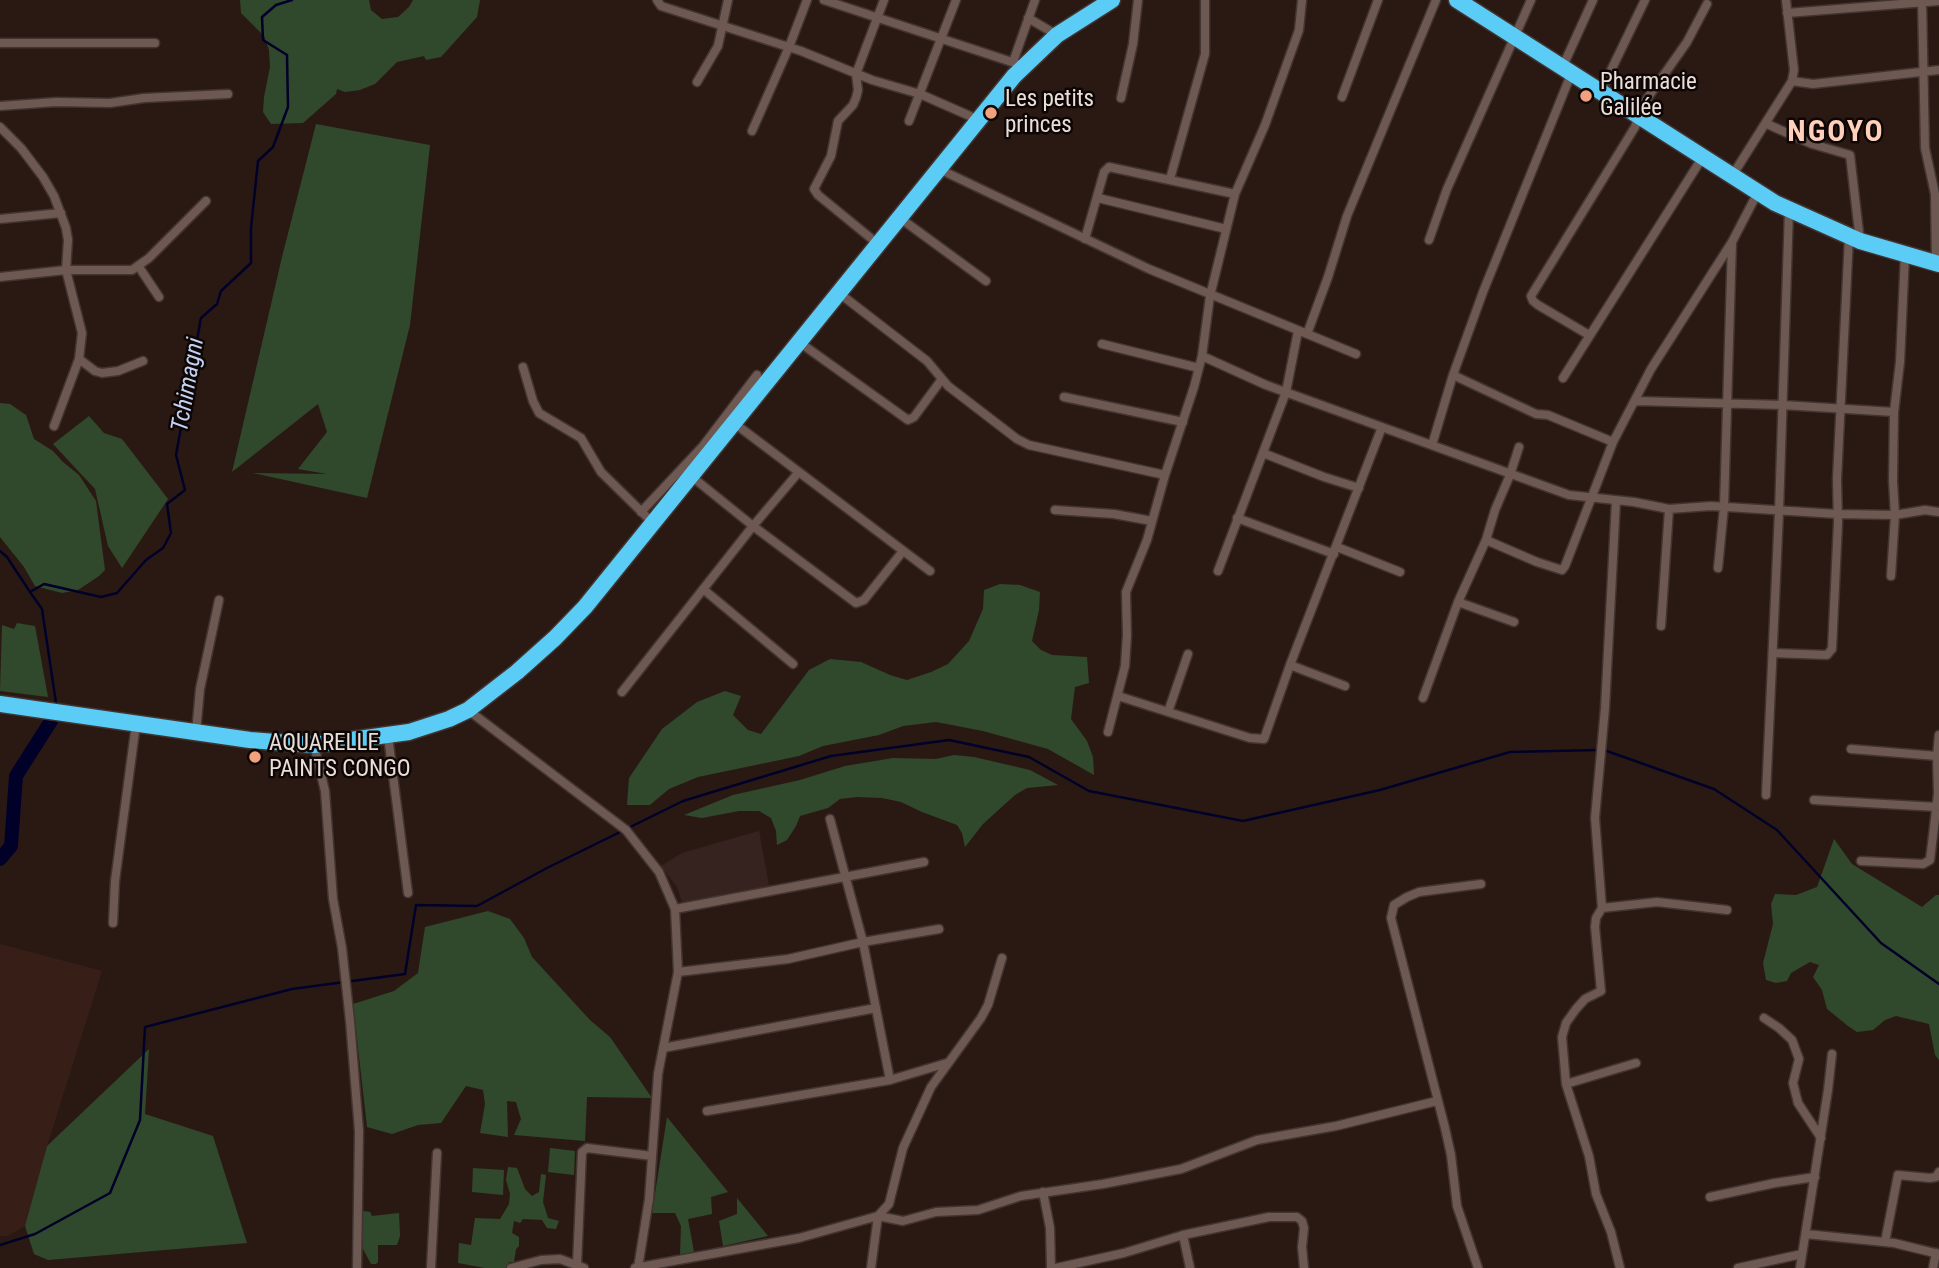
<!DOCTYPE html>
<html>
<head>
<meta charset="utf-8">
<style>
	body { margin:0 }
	canvas { display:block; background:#2a1913 }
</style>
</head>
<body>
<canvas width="1939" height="1268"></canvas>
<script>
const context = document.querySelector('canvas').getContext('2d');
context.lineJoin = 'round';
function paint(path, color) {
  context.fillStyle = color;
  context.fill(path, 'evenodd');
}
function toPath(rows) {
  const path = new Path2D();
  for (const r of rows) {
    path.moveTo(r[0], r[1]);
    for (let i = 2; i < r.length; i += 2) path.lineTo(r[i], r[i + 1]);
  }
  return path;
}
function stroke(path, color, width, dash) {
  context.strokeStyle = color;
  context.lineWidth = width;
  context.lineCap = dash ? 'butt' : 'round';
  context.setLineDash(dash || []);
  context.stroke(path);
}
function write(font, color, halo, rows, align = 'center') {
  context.font = font + ' "Roboto Condensed",sans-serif';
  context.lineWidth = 5;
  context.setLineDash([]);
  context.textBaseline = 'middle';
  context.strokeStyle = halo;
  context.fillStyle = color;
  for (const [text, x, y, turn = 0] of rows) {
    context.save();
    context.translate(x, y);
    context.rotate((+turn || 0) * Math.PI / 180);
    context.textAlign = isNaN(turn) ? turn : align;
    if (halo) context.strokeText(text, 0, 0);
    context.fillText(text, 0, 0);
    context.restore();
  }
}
paint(toPath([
	[0,944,102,971,47,1146,25,1226,7,1236,0,1236]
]), '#371f17');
paint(toPath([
	[759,831,770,891,684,908,677,887,661,866,682,853]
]), '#36231f');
paint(toPath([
	[240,0,369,0,371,10,382,19,398,17,409,7,413,0,480,0,477,17,441,57,426,60,424,56,397,62,375,84,360,90,345,92,337,89,336,94,303,123,271,124,263,112,264,97,270,67,269,50,264,36,241,13],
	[316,124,430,145,410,325,367,498,253,473,327,474,298,469,327,432,318,404,232,472,282,257],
	[0,403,10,404,26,415,34,439,53,451,63,462,79,475,96,501,105,570,99,576,78,590,62,593,35,586,24,567,0,537],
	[89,416,104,433,122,439,168,499,122,568,108,546,95,489,53,444],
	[1000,584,1020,585,1040,592,1039,610,1032,641,1041,650,1052,655,1087,657,1089,683,1075,687,1071,719,1087,741,1093,757,1094,775,1048,749,983,731,936,722,903,726,879,735,823,746,799,756,698,777,669,789,650,805,627,805,629,778,662,729,697,702,725,691,741,696,733,715,748,730,761,734,809,670,830,659,861,662,890,675,907,680,931,672,948,664,969,641,983,609,984,590],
	[17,623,35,626,48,697,0,691,2,625,14,629],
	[954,755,974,757,1030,770,1058,785,1027,788,1015,795,983,824,965,847,962,833,957,825,922,812,901,802,882,798,857,797,840,799,828,808,800,816,796,826,787,840,777,845,776,831,771,818,759,811,739,811,702,818,684,815,733,795,800,780,845,766,893,758,936,759],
	[1834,839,1852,864,1922,907,1936,895,1939,895,1939,1060,1935,1055,1929,1024,1896,1016,1885,1020,1873,1030,1857,1032,1848,1026,1827,1009,1822,990,1813,977,1819,965,1810,962,1791,973,1787,981,1776,983,1766,980,1763,963,1773,924,1771,904,1775,894,1796,895,1817,887],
	[488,911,510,919,524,938,532,957,590,1020,610,1037,652,1098,587,1097,585,1141,514,1135,521,1119,516,1102,507,1101,508,1137,480,1133,485,1104,483,1090,466,1086,441,1123,418,1125,392,1134,367,1127,353,1004,394,991,418,973,425,927],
	[149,1049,145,1114,213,1136,247,1243,48,1260,34,1254,25,1226,47,1146],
	[667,1117,728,1192,711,1197,712,1214,688,1219,694,1252,680,1255,681,1226,675,1213,652,1213],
	[550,1148,575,1151,574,1175,548,1172],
	[508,1167,517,1168,525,1189,532,1196,539,1192,541,1174,546,1175,543,1202,548,1218,559,1221,556,1229,547,1228,542,1220,523,1219,520,1223,514,1221,512,1233,519,1237,519,1246,516,1249,514,1262,509,1262,507,1268,485,1268,458,1263,459,1243,471,1245,475,1218,500,1219,509,1204,510,1194,506,1180],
	[473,1168,504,1170,503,1195,472,1192],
	[737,1198,768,1236,723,1246,719,1221,737,1214],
	[363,1211,370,1212,372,1216,399,1213,400,1236,397,1245,378,1245,378,1262,376,1264,371,1264,363,1249]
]), '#30482b');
stroke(toPath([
	[0,551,7,557,30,592],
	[56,703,42,609,30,592,44,584,101,597,117,593,146,560,163,548,171,533,167,504,185,490,176,455,201,318,217,304,221,291,251,263,251,228,258,161,273,147,288,107,287,55,263,40,262,17,276,5,292,0],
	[1604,750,1714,789,1777,830,1881,943,1939,984],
	[0,1245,35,1234,110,1193,140,1120,145,1027,292,989,405,974,416,905,477,906,547,868,683,801,831,756,949,740,1029,757,1089,791,1243,821,1380,790,1510,752,1598,750]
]), '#000029', 2.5);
stroke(toPath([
	[0,859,11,846,16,776,51,721]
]), '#000029', 14);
const street = toPath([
	[657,0,661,6,801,51,872,80,920,94,979,120],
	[824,0,1024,66],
	[1922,0,1925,148,1935,194,1936,264],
	[1787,13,1939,1],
	[1028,18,1057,35],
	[0,43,155,43],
	[1013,62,1035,0],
	[1563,66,1593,0],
	[1792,81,1813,84,1939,70],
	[697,82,718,46,728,0],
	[1601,91,1645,0],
	[1342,97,1378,0],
	[1121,98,1133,44,1138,0],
	[0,106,56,102,110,103,144,98,228,94],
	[909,121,956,0],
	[1767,124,1812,144,1850,155,1860,241],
	[0,127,21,148,43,177,54,196,66,228,68,240,66,270,82,333,79,359,54,426],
	[752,131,789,47,807,0],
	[939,169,1149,269,1356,354],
	[1732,176,1792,81,1794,70,1786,0],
	[1170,179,1205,54,1205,0],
	[1098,198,1226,229],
	[900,218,986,281],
	[0,219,61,213],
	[1085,239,1104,172,1109,167,1235,194],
	[1429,240,1447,189,1531,0],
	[878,244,818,195,814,189,831,156,838,121,853,105,856,98,858,90,856,74,884,0],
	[139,267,159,297],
	[0,277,66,270,132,270,149,258,206,201],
	[839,293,927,361,948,386,1017,439,1029,445,1165,475],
	[1307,334,1328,277,1347,216,1436,0],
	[1589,335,1538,305,1533,301,1531,296,1635,127,1644,103,1687,42,1707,4],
	[799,342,908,420,914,417,942,379],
	[1102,344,1199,368],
	[1202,356,1266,385,1569,495,1634,502,1669,509,1711,506,1837,514,1895,515,1925,510,1939,512],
	[79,359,95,371,102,373,118,371,143,361],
	[523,367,533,401,539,413,581,438,601,472,653,523],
	[1453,375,1536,414,1548,415,1613,442],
	[1563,378,1704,155],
	[1064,397,1183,422],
	[1636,401,1783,405,1894,412],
	[734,423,930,571],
	[1432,445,1453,375,1483,292,1572,72],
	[1263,453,1324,477,1359,488],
	[691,476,753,526,856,603,864,600,903,551],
	[1616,501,1605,708,1595,818,1602,908,1596,918,1595,927,1601,991,1585,999,1576,1009,1566,1023,1562,1037,1566,1084,1589,1156,1596,1194,1611,1232,1620,1268],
	[1055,510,1114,514,1152,521],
	[641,512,703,446,757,375],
	[1237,518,1334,554],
	[1486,540,1537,562,1562,570,1565,566,1613,442,1651,369,1732,242,1758,192],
	[1337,547,1400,572],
	[1718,568,1724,507,1732,242],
	[1218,571,1286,392,1298,331],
	[1891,576,1895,515,1893,481,1894,412,1900,362,1905,255],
	[703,589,793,664],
	[1458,602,1514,622],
	[1661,626,1669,509],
	[1773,653,1827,655,1832,649,1838,523,1837,479,1849,237],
	[1290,665,1345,686],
	[622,692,753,526,798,473],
	[1118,696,1250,738,1264,739,1290,665,1382,427],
	[1423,698,1458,602,1486,540,1495,510,1510,475,1519,447],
	[468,710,626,830,659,872,675,909,678,972,658,1074,649,1199,638,1268],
	[1168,712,1188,654],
	[196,732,200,689,219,600],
	[1108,732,1125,666,1127,635,1126,592,1147,540,1165,475,1194,387,1202,356,1210,296,1235,194,1265,125,1299,30,1302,0],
	[388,736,408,893],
	[314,745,325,791,333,899,342,948,350,1021,359,1131,357,1268],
	[1851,749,1937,756],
	[1766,795,1779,512,1789,210],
	[1814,800,1937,807],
	[830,819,863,942,890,1080],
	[1861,861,1923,864,1930,860,1938,794,1937,756,1939,735],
	[1602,908,1657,902,1727,910],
	[675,909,924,862],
	[113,923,115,881,136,724],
	[678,972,788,959,863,942,939,929],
	[1764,1018,1779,1028,1792,1040,1799,1059,1793,1083,1798,1103,1821,1138],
	[663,1048,876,1008],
	[1566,1084,1636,1063],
	[707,1111,890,1080,947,1063],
	[1043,1192,1050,1228,1051,1268],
	[1710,1197,1775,1183,1815,1177],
	[1806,1234,1894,1243,1939,1254],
	[1183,1235,1190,1268],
	[1885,1242,1898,1175,1930,1178,1936,1177,1939,1172],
	[577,1264,582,1152,587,1148,652,1156],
	[431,1268,437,1153],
	[511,1268,541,1260,560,1259,584,1268],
	[635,1268,799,1238,878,1216,903,1221,936,1212,978,1210,1021,1196,1103,1184,1181,1169,1257,1140,1336,1126,1437,1101],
	[871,1268,878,1216,889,1204,903,1148,931,1087,981,1018,988,1005,1002,958],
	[1056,1268,1124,1253,1183,1235,1269,1217,1297,1217,1302,1221,1304,1228,1302,1247,1304,1268],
	[1478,1268,1457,1206,1451,1155,1445,1128,1391,918,1394,905,1407,897,1419,892,1481,884],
	[1738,1268,1802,1254],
	[1800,1268,1828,1090,1832,1054],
	[1933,1268,1936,1253]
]);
const highway = toPath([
	[1457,0,1775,203,1860,241,1939,264],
	[0,704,250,740,314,745,409,732,449,719,468,710,517,672,555,638,585,607,1014,76,1057,35,1112,0]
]);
stroke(street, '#423431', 11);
stroke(highway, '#423431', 19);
stroke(street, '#6d5951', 8);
stroke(highway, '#5accf5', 16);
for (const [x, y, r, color] of [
	[1586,96,7,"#f1a17d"],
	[991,113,7,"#f1a17d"],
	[255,757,7,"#f1a17d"]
]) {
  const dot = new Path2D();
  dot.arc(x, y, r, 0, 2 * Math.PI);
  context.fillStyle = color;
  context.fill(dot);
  stroke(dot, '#0d0604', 2.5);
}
write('23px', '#eaded9', '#0d0604', [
	["Pharmacie",1600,83],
	["Galilée",1600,109],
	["Les petits",1005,100],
	["princes",1005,126],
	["AQUARELLE",269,744],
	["PAINTS CONGO",269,770]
], 'left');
write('italic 24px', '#c2d2f2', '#0d0604', [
	["Tchimagni",189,385,-80]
]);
context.letterSpacing = '2px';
write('bold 30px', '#ffd0bb', '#0d0604', [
	["NGOYO",1836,133]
]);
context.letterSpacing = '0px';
</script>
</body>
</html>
